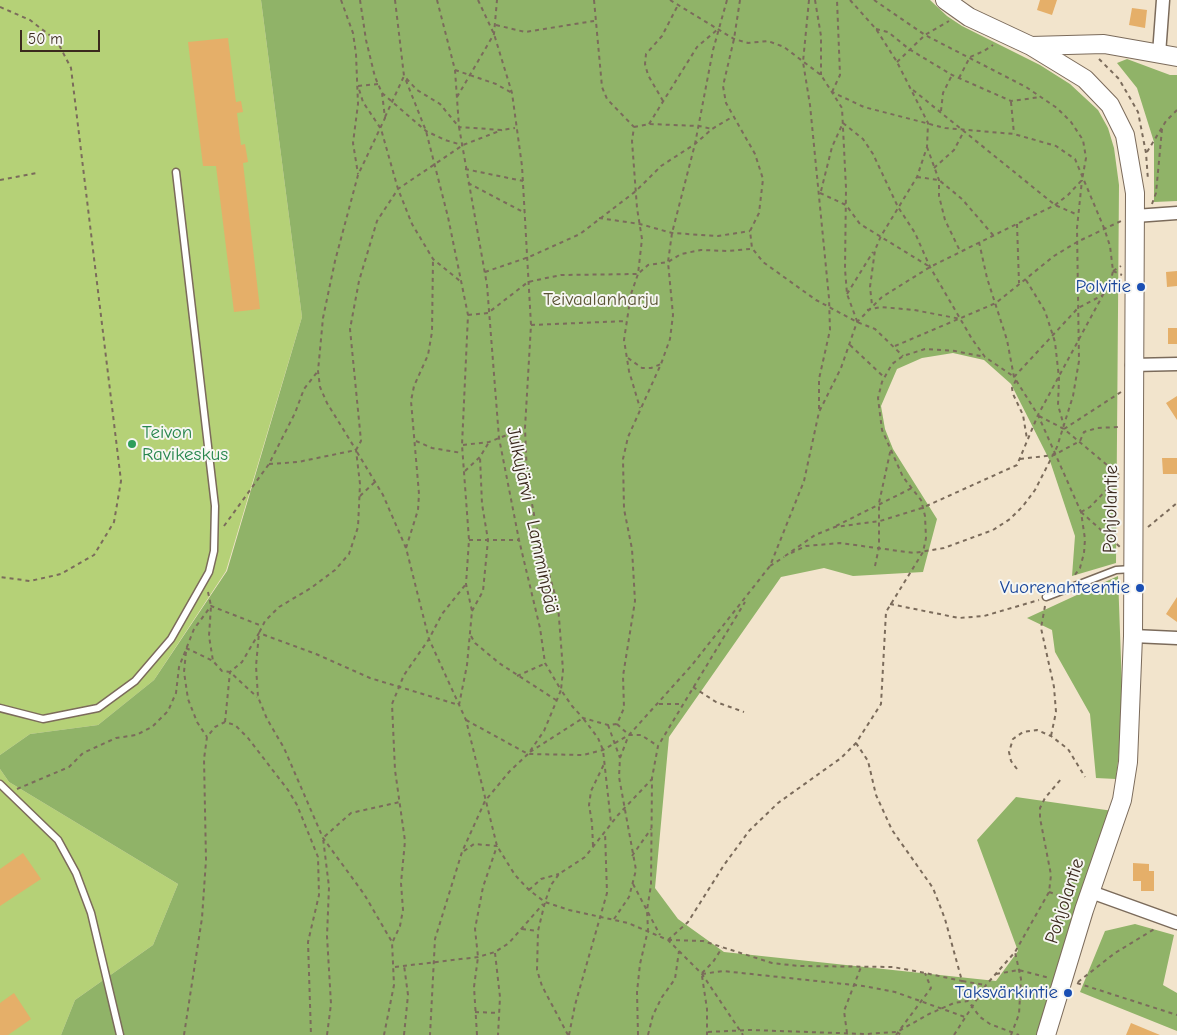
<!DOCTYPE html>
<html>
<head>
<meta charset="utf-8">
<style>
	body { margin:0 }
	#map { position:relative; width:1177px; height:1035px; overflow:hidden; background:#f2e4cc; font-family:"Comic Neue",sans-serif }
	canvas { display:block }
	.scale { position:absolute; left:20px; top:30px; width:80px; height:22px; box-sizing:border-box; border:2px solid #3b2a1e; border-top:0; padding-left:6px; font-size:15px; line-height:18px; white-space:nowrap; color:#3b2a1e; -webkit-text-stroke:4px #f6f6f2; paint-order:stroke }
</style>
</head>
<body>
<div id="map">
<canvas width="1177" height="1035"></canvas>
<div class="scale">50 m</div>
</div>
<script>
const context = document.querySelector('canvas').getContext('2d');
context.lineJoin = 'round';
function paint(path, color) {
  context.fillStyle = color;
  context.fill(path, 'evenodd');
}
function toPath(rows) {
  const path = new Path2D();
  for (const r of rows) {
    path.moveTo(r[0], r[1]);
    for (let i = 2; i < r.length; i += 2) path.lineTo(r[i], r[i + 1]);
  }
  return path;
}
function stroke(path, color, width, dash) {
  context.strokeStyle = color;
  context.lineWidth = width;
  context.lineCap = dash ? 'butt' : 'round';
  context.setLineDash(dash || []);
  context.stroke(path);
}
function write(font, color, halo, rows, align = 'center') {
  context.font = font + ' "Comic Neue",sans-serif';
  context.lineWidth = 4;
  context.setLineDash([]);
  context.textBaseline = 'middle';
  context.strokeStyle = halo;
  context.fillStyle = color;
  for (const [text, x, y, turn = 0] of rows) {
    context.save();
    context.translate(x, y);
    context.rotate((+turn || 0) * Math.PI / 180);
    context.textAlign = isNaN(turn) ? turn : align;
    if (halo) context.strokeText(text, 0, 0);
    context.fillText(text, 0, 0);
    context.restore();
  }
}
paint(toPath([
	[0,0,261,0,302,317,226,571,154,680,98,725,30,734,0,755],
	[0,769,9,782,178,884,153,945,75,1000,61,1035,0,1035]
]), '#b5d177');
paint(toPath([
	[261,0,930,0,947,16,962,26,1040,65,1070,84,1098,110,1108,128,1114,148,1119,185,1116,563,1072,576,1075,536,1050,461,1011,384,984,360,953,353,922,358,897,369,881,406,885,429,893,449,937,519,923,572,853,576,824,568,781,577,669,737,655,888,678,919,724,952,996,981,1018,951,977,840,1016,797,1113,811,1042,1035,61,1035,75,1000,153,945,178,884,9,782,0,769,0,755,30,734,98,725,154,680,227,571,302,317],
	[1127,59,1170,75,1177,75,1177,201,1154,202,1154,142,1137,88,1117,63],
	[1118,576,1123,717,1116,779,1096,778,1090,714,1055,652,1052,630,1027,618],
	[1135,924,1174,935,1163,985,1177,993,1177,1031,1080,992,1105,931]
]), '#90b368');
paint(toPath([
	[1040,0,1057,0,1052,15,1037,10],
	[1132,8,1147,10,1145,28,1129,25],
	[228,38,236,102,241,101,243,112,237,113,241,145,245,144,248,162,243,163,260,309,234,312,216,166,203,166,188,42],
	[1177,271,1177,286,1167,287,1166,272],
	[1168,328,1177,328,1177,344,1168,344],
	[1177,396,1177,420,1166,403],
	[1162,458,1177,458,1177,474,1163,474],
	[1177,597,1177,622,1166,614],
	[23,853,41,879,0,906,0,869],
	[1133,863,1149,864,1149,871,1154,871,1154,891,1141,891,1141,881,1133,881],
	[14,993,31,1019,8,1035,0,1035,0,1003],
	[1131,1023,1160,1035,1126,1035]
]), '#e5af69');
const lane = toPath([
	[1046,597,1116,570,1132,569],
	[0,708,43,719,98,708,135,681,171,639,209,572,214,551,215,506,176,172],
	[0,784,58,840,76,873,91,913,120,1035]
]);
const street = toPath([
	[1159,54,1163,0],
	[1135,216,1177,213],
	[1132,365,1177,364],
	[1133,636,1177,638],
	[1091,892,1177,923]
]);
const secondary = toPath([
	[945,0,969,17,1031,46,1104,44,1177,57],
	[1031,46,1085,79,1110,105,1125,135,1135,193,1133,636,1128,762,1122,800,1084,910,1046,1035]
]);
stroke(lane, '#7b6b5b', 9);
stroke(street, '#7b6b5b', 15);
stroke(secondary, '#7b6b5b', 20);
stroke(toPath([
	[341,0,353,33,356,54,358,104,353,143,358,174],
	[360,0,366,40,375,77,382,93,385,118,358,175,335,261,323,318,318,371,320,387,327,403,356,450,360,484,358,527,349,554,335,570,311,588,279,607,265,621,259,633,256,666,258,697,267,719,284,748,323,838,364,894,392,942,394,985,384,1035],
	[395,0,404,76,417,90,440,104,459,127,487,285,499,438,519,540,540,628,545,663,561,690,544,731,528,754,509,772,485,801,462,852,435,939,430,1035],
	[437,0,455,70,459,127,502,130,515,128],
	[478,0,494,34,512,93,522,166,531,325,525,428,527,477,538,536,558,605,563,670,561,690,572,706,583,718,608,725,617,724,624,708,623,676,635,601,632,549,624,509,623,459,628,437,661,364,670,339,673,315,668,262,672,233,695,144,713,50,727,0],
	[594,0,602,87,607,99,634,127,632,141,637,208,642,239,638,274,631,294,624,340,629,371,640,408],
	[670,0,734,39,748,43,768,41,784,47,821,75,842,108,846,188,845,269,847,294,857,321],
	[740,0,734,39,723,86,726,103,755,154,763,179,759,213,750,231,752,248,763,262,816,300,857,322,875,329,903,356],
	[809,0,803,62,810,105,829,298,830,330,819,379,819,410],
	[815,0,821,36,821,75],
	[850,0,876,29,897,62,928,123,927,147,917,177,881,236,875,250,870,287,872,305],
	[0,7,30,20,57,41,71,68,121,481,114,522,94,555,61,574,30,581,0,577],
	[496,25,525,32,594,21],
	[876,29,888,32,909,49,952,75,1011,101,1041,97],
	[1099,59,1119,79,1138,112,1146,153,1148,180],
	[897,62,925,35,949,21],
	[455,70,496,84,512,93],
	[959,78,970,57,984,51,993,45],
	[378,84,358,86,363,102,381,129,398,189,412,224,433,259,460,281],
	[913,90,1055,205,1078,215],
	[832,92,840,75,837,0],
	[382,93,426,131,445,140,462,145],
	[457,97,494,34,497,0],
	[663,101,648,75,645,64,646,54,662,36,678,5],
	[1011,102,1014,134],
	[941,111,943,93,952,75],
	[385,117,404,76],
	[843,123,863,139,873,154,898,207,915,233,930,267,972,339,985,357,1013,376],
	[649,124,697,47,718,29],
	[634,127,649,124,699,126,712,129],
	[927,147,939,180,939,196,945,220,960,251],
	[1147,152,1166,121,1177,110],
	[934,168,954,150,964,131],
	[465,169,523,181],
	[917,177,939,180,962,199,993,235],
	[0,180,37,173],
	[468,183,525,213],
	[821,191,832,147,842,125],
	[820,193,846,205,860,224,930,267],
	[1152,204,1156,193,1162,129],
	[599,218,640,224,672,233,718,236,750,231],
	[1017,224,1019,283],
	[979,242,987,278,1007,340,1014,377,1038,415,1081,512,1085,539,1084,553,1080,568,1074,576],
	[1113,271,1121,266],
	[1113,271,1122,275],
	[485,272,529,257,580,234,636,191,661,166,695,144,712,129,732,117],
	[1026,280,1045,311,1055,342,1059,378,1058,405,1064,426],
	[847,294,873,252],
	[867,310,881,307,914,310,961,319],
	[468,315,488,313,528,282,537,280,561,275,638,274,648,265,668,262,681,254,701,250,728,251,750,249],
	[531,325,626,321],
	[850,345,885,378],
	[895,346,996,303,1054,256,1077,242,1121,221],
	[628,358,642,368,651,368,661,364],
	[1014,377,1078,308,1103,295],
	[1016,380,1012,388,1013,394,1023,415,1027,439],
	[1039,416,1064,429,1119,475],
	[1064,429,1121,392],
	[416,441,432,448,462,453],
	[463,445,489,442,525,428],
	[357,452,383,495,406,548,429,639,466,720,497,846,515,875,529,890,545,902,569,910,628,923,668,940,702,974,743,1035],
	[1020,459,1054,455,1080,441,1084,432,1097,428,1119,427],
	[269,464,298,462,356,450,361,441,350,329,359,281,377,221,398,189,463,145,502,130],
	[465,471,480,457,489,442],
	[360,496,376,481],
	[1081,512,1120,547],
	[1081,512,1090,507,1119,477],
	[224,526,269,464,295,413,304,389,318,371],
	[836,526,912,488],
	[1148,527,1177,503],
	[469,540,519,540],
	[406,548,418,510,419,494,411,401,414,386,428,355,432,332,433,259],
	[791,553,806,546,840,543,914,553,944,548,993,530,1010,519,1023,506,1035,490,1057,447,1073,396,1079,361,1077,228,1082,180],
	[785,556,815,535,835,527,880,521,922,508,1017,465,1038,415,1111,280,1113,271,1110,246,1104,228,1075,159,1056,146,1014,134,945,128,864,107,832,92],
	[770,566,784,557],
	[875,566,879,547,879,503,891,448],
	[208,592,211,606,209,636,213,661],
	[890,604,959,618,984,616,1039,600],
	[1045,606,1041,628,1054,687,1056,712,1051,736],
	[472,611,483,591,488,540,482,504,480,457],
	[471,636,475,643,499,663,556,700],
	[186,648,213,661,222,671,230,672,257,697],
	[186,652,184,672,188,699,197,722,207,737],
	[517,676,544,664],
	[693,687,716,702,744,712],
	[659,704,682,704],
	[466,720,528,754,583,755,603,750,629,735,692,665,770,566,804,481,819,412,841,368,857,322,882,297,930,267,1055,205,1068,195,1082,180,1086,158,1083,140,1071,122,1057,108,1026,87,925,35,874,0],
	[225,722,230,672,242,662,259,633,316,654,370,678,459,705,467,665,472,611,466,584,469,540,462,445,468,315,448,217,426,131,405,78],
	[617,724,629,735,641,735,658,746],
	[608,725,620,758],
	[856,743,868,761,876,795,892,830,933,888,945,919,962,981,985,985],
	[530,752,583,718,598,738,603,750,611,823],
	[1017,769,1011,761,1009,752,1013,739,1023,732,1037,730,1051,736,1068,749,1085,777],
	[17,789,69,767,83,753,116,738,136,735,152,727,168,711,176,693,179,667,194,629,211,606,262,626],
	[593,846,592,823,589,805,591,791,605,762],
	[464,851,474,844,497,846],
	[632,856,651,829],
	[633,884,660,935],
	[529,890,541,879,559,874],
	[1049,892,1072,900],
	[614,919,629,897,636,870,619,777,620,758,628,737],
	[522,929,537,931],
	[668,940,688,922,724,865,749,831,778,803,841,758,856,743,881,704,886,612,923,552,926,538,925,516,921,500,903,477,882,430,878,398,882,382,892,364,903,356,925,349,955,351,985,357],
	[668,940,703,941,772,963,799,966,893,967,925,973,962,981,968,1001],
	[393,941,400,926,403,910,401,883,405,841,395,770,392,704,404,675,429,639,442,614,466,584],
	[495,953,500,997,498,1035],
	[395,967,478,957,495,952,509,943,543,904],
	[702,973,713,962,722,948],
	[702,974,723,971,863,986,895,992,965,1017],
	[996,974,1019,970,1050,978],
	[702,976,707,1009,707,1035],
	[1078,982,1115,953,1156,928],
	[1077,983,1177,1015],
	[475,1012,499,1013],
	[708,1032,750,1030,866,1034,897,1032,929,1014,954,1003,968,1001,980,1017,990,1024,1019,1035],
	[897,1032,901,1035],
	[847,1033,844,1011,861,967],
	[184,1035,202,918,206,860,204,759,207,737,215,727,225,722,235,725,248,738,288,790,297,805,318,857,319,895,308,942,311,1035],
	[327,1035,331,1004,327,936,329,887,323,838,351,813,400,802],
	[404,1035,408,995,404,965],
	[477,1035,474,987,478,957,475,929,483,887,497,846],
	[568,1035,542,986,537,970,538,931,545,902,551,885,559,874,585,857,618,815,652,779],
	[569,1035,575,1005,607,893,605,832],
	[638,1035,637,992,640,964,648,930,647,910,651,885,652,778,658,746,745,602],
	[648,1035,653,1015,662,997,675,979,679,951],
	[896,1035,931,988,925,973],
	[954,1035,986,985,1015,952,1049,892,1051,875,1040,818,1040,808,1045,798,1062,778],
	[1011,1035,1019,1014,1021,979,1015,952]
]), '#7b6b5b', 2, [4, 4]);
stroke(lane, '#fff', 6);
stroke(street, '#fff', 12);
stroke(secondary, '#fff', 18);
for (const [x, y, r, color] of [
	[1141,287,5,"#1a4fb4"],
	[132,444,5,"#2e9e5b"],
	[1140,588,5,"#1a4fb4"],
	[1068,993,5,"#1a4fb4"]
]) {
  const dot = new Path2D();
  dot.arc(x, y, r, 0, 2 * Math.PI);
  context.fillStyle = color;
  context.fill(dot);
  stroke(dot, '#f6f6f2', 2);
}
write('19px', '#164399', '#f6f6f2', [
	["Polvitie",1131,287],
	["Vuorenahteentie",1130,588],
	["Taksvärkintie",1058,993]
], 'right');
write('19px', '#5a5434', '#f6f6f2', [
	["Teivaalanharju",601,300]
]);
write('19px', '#27864d', '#f6f6f2', [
	["Teivon",142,433],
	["Ravikeskus",142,455]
], 'left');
write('19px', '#3b2a1e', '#f6f6f2', [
	["Pohjolantie",1111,509,-89],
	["Julkujärvi - Lamminpää",532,520,78],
	["Pohjolantie",1065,901,-72]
]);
</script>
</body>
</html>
